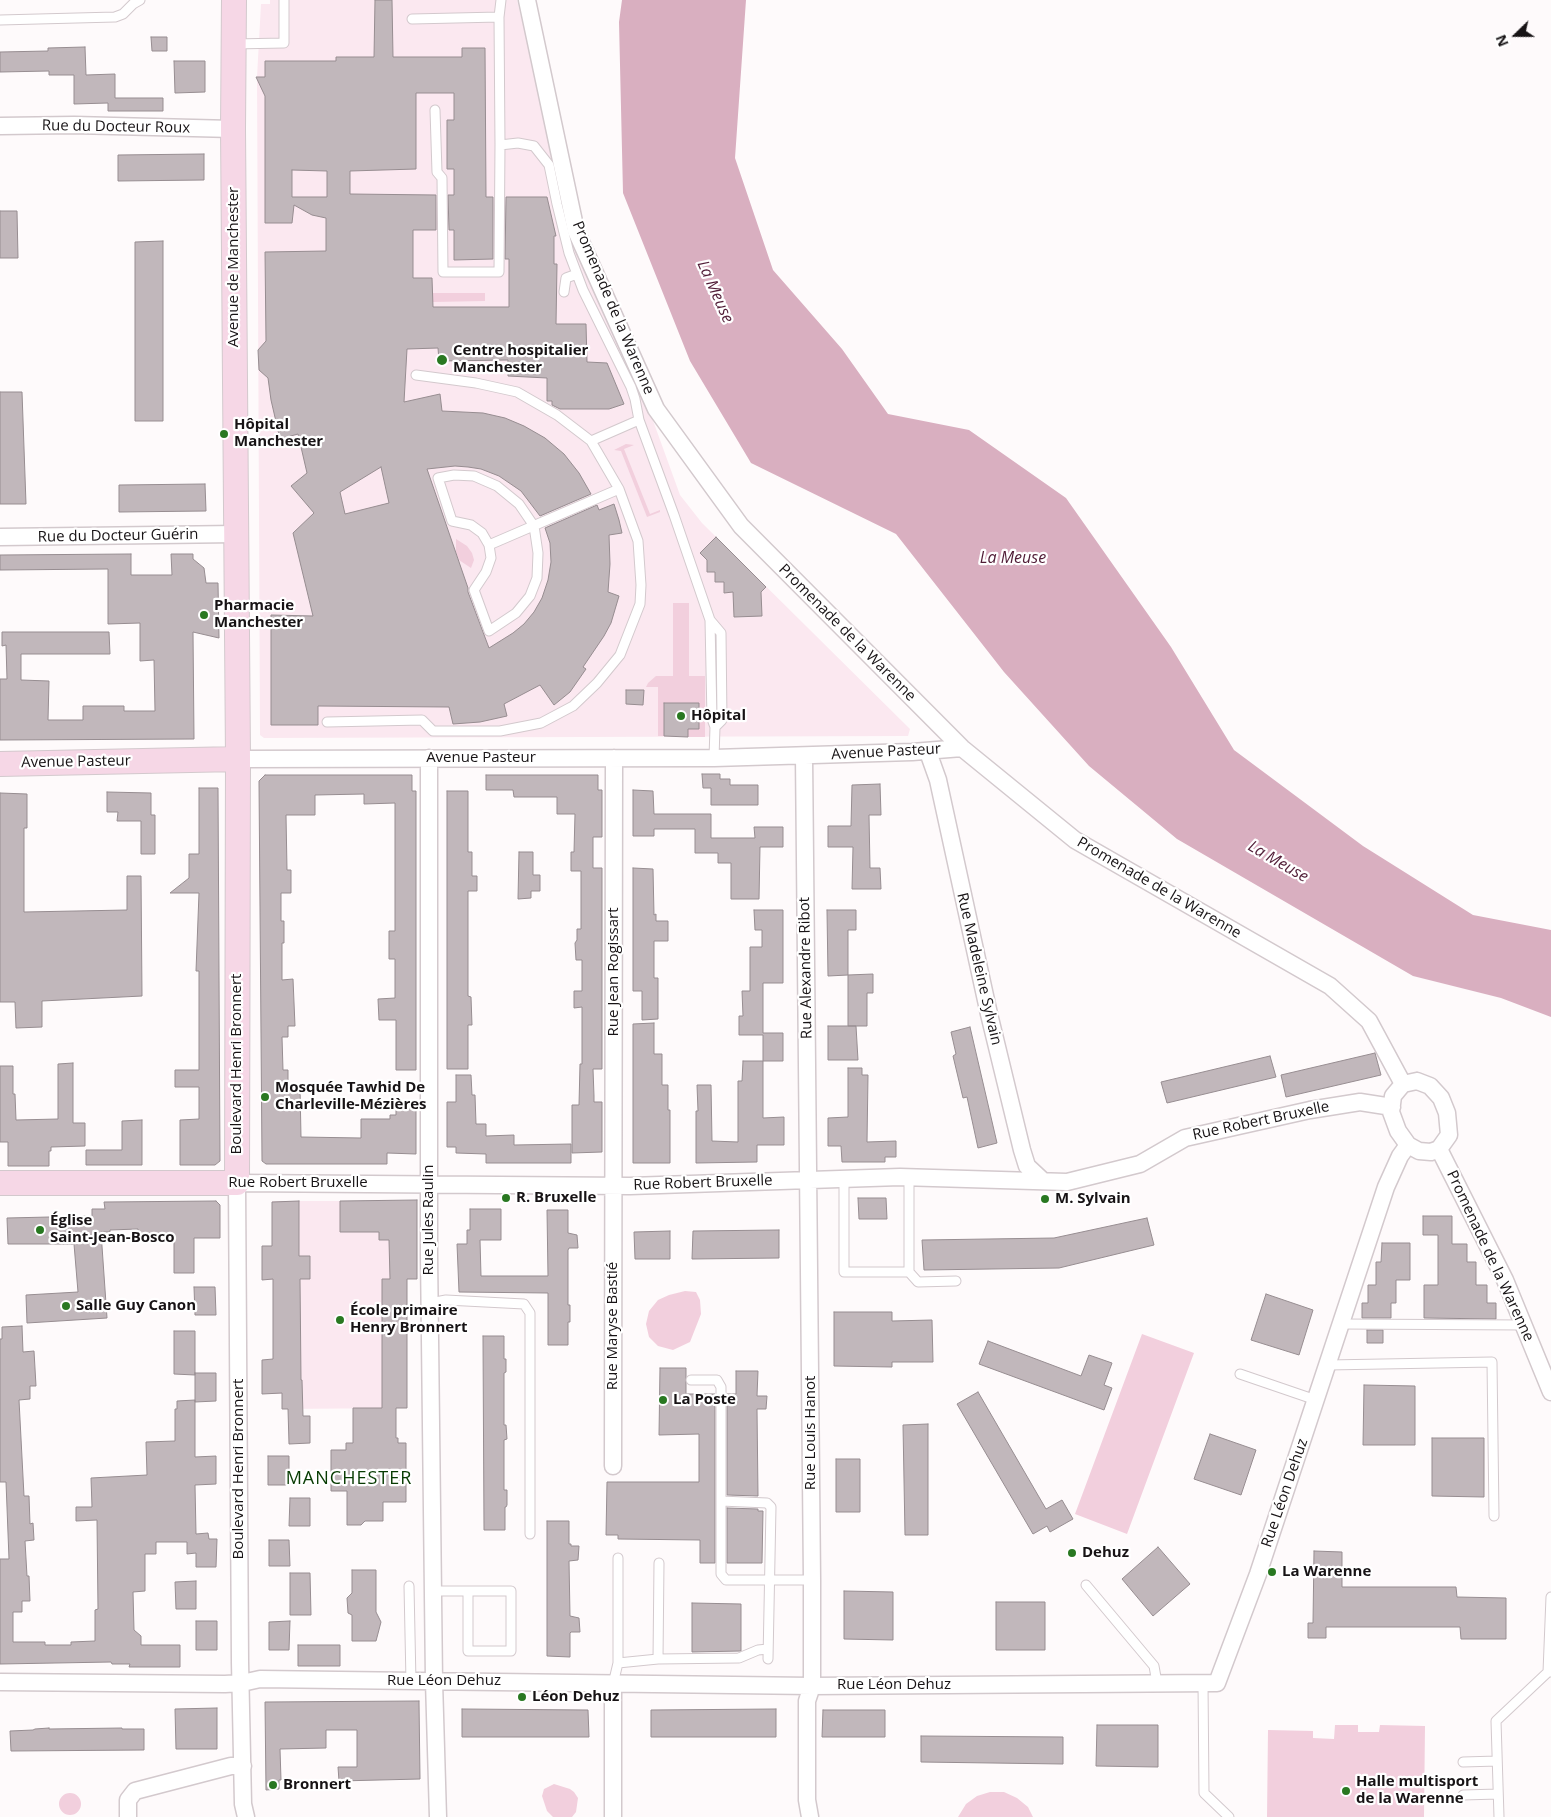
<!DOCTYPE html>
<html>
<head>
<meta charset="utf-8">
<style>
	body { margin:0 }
	#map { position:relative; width:1551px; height:1817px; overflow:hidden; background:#fefafb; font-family:"Open Sans",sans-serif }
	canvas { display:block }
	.north { position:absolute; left:1491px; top:10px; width:50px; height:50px; -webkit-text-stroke:4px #fff; paint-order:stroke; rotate:248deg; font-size:14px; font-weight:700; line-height:20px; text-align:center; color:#171315 }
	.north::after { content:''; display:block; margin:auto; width:18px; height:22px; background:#171315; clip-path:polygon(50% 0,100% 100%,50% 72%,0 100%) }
</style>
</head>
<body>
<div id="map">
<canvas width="1551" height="1817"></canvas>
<div class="north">N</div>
</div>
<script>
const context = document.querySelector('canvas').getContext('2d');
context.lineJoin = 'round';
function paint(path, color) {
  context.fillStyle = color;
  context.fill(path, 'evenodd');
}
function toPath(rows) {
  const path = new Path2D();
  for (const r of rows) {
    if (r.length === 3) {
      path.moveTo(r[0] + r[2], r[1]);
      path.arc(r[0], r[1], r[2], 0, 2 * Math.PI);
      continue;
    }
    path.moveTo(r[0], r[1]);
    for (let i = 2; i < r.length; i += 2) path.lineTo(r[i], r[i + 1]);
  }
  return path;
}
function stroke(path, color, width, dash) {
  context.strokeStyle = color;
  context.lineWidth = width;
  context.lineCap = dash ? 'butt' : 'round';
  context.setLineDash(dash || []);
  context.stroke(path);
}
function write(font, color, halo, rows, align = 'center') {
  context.font = font + ' "Open Sans",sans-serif';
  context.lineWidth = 4.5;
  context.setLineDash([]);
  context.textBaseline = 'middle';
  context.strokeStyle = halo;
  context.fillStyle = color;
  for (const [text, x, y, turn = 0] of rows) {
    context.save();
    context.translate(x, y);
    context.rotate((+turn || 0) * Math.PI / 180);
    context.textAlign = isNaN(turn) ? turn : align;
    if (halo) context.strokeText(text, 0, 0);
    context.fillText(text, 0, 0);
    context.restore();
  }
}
paint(toPath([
	[270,0,517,0,577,250,607,321,643,393,680,495,702,523,910,729,908,736,264,738,260,735,257,77,261,4,270,4],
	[272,1201,340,1201,341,1232,379,1232,379,1240,417,1239,417,1279,407,1279,407,1408,282,1409,282,1394,262,1394,262,1360,273,1359,273,1280,262,1280,262,1246,272,1246]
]), '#fbe8f0');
paint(toPath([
	[433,293,485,293,485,301,433,302],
	[626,444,634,445,624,449,650,514,660,510,660,512,647,517,621,451,614,450],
	[456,539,467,546,472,553,474,560,471,568,459,560,456,552],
	[673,603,689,603,689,676,705,676,705,737,688,737,688,729,699,729,698,703,664,703,664,736,658,736,658,687,646,687,648,683,656,676,673,676],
	[685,1291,696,1292,700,1300,701,1314,690,1342,673,1350,658,1346,649,1337,646,1324,649,1311,658,1300,669,1295],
	[1142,1334,1194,1353,1127,1534,1075,1514],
	[1335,1725,1358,1725,1358,1732,1379,1732,1380,1725,1425,1726,1424,1817,1267,1817,1268,1730,1313,1731,1313,1738,1334,1739],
	[554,1784,570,1789,574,1792,578,1798,576,1812,572,1817,553,1817,547,1811,542,1796,544,1789],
	[990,1792,1004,1792,1017,1798,1028,1807,1033,1817,958,1817,966,1804,977,1796],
	[70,1804,11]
]), '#f2cfdd');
paint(toPath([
	[622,0,746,0,735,158,773,270,842,349,888,414,969,430,1066,498,1171,647,1234,750,1363,846,1473,915,1551,930,1551,1017,1501,998,1413,976,1177,839,1089,766,1004,672,896,534,751,463,690,361,623,193,619,22]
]), '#d9afc0');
const building = toPath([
	[375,0,392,0,393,57,462,57,462,48,485,48,486,197,493,197,493,259,454,260,454,230,449,230,448,195,454,195,454,169,447,169,447,120,454,120,454,93,416,93,416,169,350,171,350,194,436,195,436,230,413,230,413,278,432,278,433,307,509,307,509,259,505,259,506,197,547,197,556,236,554,236,554,264,557,264,556,324,586,324,587,362,607,363,624,404,609,409,560,409,552,405,552,401,547,401,547,378,508,376,508,360,439,361,438,348,407,349,404,402,440,394,442,411,483,413,505,418,524,426,545,438,564,454,579,473,591,494,540,516,521,491,499,476,481,469,468,467,455,466,427,469,468,588,468,592,489,648,513,633,524,624,534,612,542,598,548,580,551,562,550,543,545,528,597,505,599,510,614,504,619,520,622,533,609,535,610,564,608,592,619,596,611,623,604,636,583,667,586,669,570,692,554,705,540,685,504,704,507,716,480,722,453,724,449,707,318,706,318,725,271,725,271,615,313,616,293,533,314,513,291,486,307,473,298,434,280,439,271,400,268,378,259,370,258,350,266,341,265,252,326,251,326,218,312,215,294,205,292,223,265,223,265,96,256,77,265,77,265,61,336,61,336,57,374,57,375,0],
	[292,170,327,171,327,197,292,197,292,170],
	[381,467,389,503,345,514,340,492,381,467],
	[151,37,167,37,167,51,152,51,151,37],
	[85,47,86,75,115,74,115,98,163,98,163,111,108,111,108,103,74,104,74,75,49,75,49,71,0,72,0,52,48,51,48,48,85,47],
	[174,61,205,61,205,92,175,93,174,61],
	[204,154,204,180,118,181,118,155,204,154],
	[0,211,17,211,18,258,0,258,0,211],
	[163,241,163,421,135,421,135,242,163,241],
	[0,392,22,392,26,504,0,504,0,392],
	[205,484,206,511,119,512,119,485,205,484],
	[716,537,766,587,761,592,762,616,734,617,733,592,724,593,724,582,715,582,715,572,707,572,707,560,700,553,716,537],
	[131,554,131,575,172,575,171,554,193,554,193,559,204,568,206,583,218,583,219,638,193,632,194,739,0,740,0,679,7,679,6,645,2,646,2,632,109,632,110,654,21,654,21,680,49,681,48,720,83,720,83,706,124,706,124,711,155,711,154,660,140,661,140,623,108,624,108,569,0,570,0,555,131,554],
	[626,690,644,690,643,705,626,704,626,690],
	[664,703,699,703,699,729,688,729,688,737,664,736,664,703],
	[702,774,720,774,720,779,730,779,730,785,758,785,758,805,711,805,711,788,703,788,702,774],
	[265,775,412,775,412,791,416,791,416,1070,396,1070,396,1020,379,1020,378,999,395,998,395,959,389,959,389,931,395,931,395,803,364,804,364,794,315,795,315,815,286,815,287,870,291,870,291,893,281,893,281,921,284,921,284,943,282,943,282,980,293,979,295,1026,288,1026,288,1037,282,1037,283,1070,288,1070,288,1088,300,1087,301,1137,361,1138,361,1119,390,1119,390,1115,396,1115,396,1102,416,1102,416,1154,387,1153,387,1164,266,1164,262,1161,259,781,265,775],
	[486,775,598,775,598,790,602,790,602,837,593,837,593,868,602,868,602,1069,593,1069,594,1096,594,1102,602,1102,602,1152,572,1153,572,1105,579,1105,580,1064,582,1064,582,1007,574,1008,574,991,582,991,582,960,576,960,575,943,577,940,577,929,581,929,581,871,571,871,571,852,574,852,575,814,557,814,557,797,514,797,513,790,486,790,486,775],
	[880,784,881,815,869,815,870,868,880,868,881,889,852,889,853,847,828,847,828,826,851,826,852,785,880,784],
	[199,788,218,788,220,1161,215,1165,180,1165,180,1120,199,1119,199,1087,175,1087,175,1070,199,1070,199,971,196,971,199,893,170,893,189,878,189,854,199,854,199,788],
	[633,790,653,791,654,814,711,814,711,838,755,838,754,827,783,827,783,847,760,847,759,899,731,899,731,863,718,863,718,853,695,853,695,829,654,829,654,836,633,836,633,790],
	[447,791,468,791,468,852,472,852,472,876,477,876,477,891,468,891,468,996,471,997,472,1025,468,1025,468,1069,447,1069,447,791],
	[107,792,151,793,151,815,155,815,155,854,141,854,141,821,117,821,118,812,107,812,107,792],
	[0,793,27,794,27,828,24,828,24,912,127,910,127,876,141,876,142,996,42,1001,42,1027,16,1028,15,1002,0,1002,0,793],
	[519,852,533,852,533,875,540,875,540,891,531,891,531,898,518,899,519,852],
	[633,868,653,869,654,915,656,914,656,921,668,921,668,941,654,941,654,978,658,978,658,1019,642,1020,642,991,633,991,633,868],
	[754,910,783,910,783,983,763,983,763,1033,783,1033,783,1061,763,1061,763,1035,739,1035,739,1016,743,1016,742,991,750,991,750,947,762,947,762,930,755,930,754,910],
	[827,910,856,910,856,930,848,930,848,975,873,974,873,993,867,993,867,1026,848,1026,848,975,828,976,827,910],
	[654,1023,654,1054,662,1054,662,1085,668,1085,668,1110,670,1110,670,1163,633,1163,633,1024,654,1023],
	[828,1026,856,1026,858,1060,828,1060,828,1026],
	[970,1027,997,1143,978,1148,967,1097,963,1098,953,1056,956,1054,951,1032,970,1027],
	[1375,1053,1381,1075,1286,1097,1281,1075,1375,1053],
	[1270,1056,1276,1077,1167,1103,1161,1082,1270,1056],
	[743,1061,763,1061,763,1118,784,1117,784,1145,757,1145,757,1162,696,1163,696,1111,698,1111,697,1085,711,1085,712,1141,738,1142,738,1081,742,1081,743,1061],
	[73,1063,73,1123,85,1123,85,1146,51,1147,51,1151,49,1151,49,1166,8,1166,8,1142,0,1142,0,1066,13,1066,13,1094,15,1094,16,1120,58,1119,58,1064,73,1063],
	[848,1068,862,1068,862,1075,868,1075,867,1142,896,1141,896,1157,885,1157,885,1162,842,1162,841,1146,828,1146,828,1118,848,1117,848,1068],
	[456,1075,471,1075,472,1095,475,1095,476,1124,486,1124,486,1136,514,1135,514,1145,571,1144,571,1163,486,1163,486,1154,456,1153,456,1147,447,1147,447,1102,456,1102,456,1075],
	[142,1120,142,1165,86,1165,86,1150,122,1150,122,1121,142,1120],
	[858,1198,886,1198,887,1219,859,1219,858,1198],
	[417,1200,417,1279,407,1279,407,1408,396,1408,396,1438,398,1438,398,1443,406,1443,406,1502,383,1502,383,1521,365,1521,361,1525,347,1525,347,1491,331,1491,331,1450,346,1450,346,1443,353,1443,353,1408,382,1408,382,1279,390,1279,389,1240,379,1240,379,1232,340,1232,340,1201,417,1200],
	[216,1201,220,1205,220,1238,194,1238,194,1273,174,1273,174,1238,138,1238,138,1229,110,1230,110,1232,101,1232,107,1318,27,1323,26,1295,78,1292,74,1244,8,1244,7,1218,92,1216,92,1209,105,1209,104,1202,216,1201],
	[299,1201,299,1256,310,1256,310,1279,300,1279,301,1380,302,1380,303,1416,310,1416,310,1443,289,1444,288,1409,282,1409,282,1393,262,1394,262,1360,273,1359,273,1279,262,1280,262,1246,272,1246,272,1202,299,1201],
	[470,1209,501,1209,501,1240,480,1240,481,1276,548,1276,547,1210,568,1210,568,1233,577,1235,578,1248,569,1248,568,1250,568,1305,570,1305,570,1322,568,1322,568,1345,548,1345,548,1293,459,1292,457,1244,467,1244,467,1230,470,1230,470,1209],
	[1423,1216,1452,1216,1452,1244,1467,1244,1467,1262,1476,1262,1476,1285,1487,1285,1487,1303,1496,1303,1496,1319,1424,1318,1424,1285,1438,1285,1438,1235,1423,1235,1423,1216],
	[1147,1218,1154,1245,1059,1268,924,1270,922,1240,1054,1238,1147,1218],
	[779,1230,779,1258,692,1259,693,1231,779,1230],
	[670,1231,670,1259,635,1259,634,1232,670,1231],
	[1382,1243,1410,1243,1410,1280,1396,1280,1396,1303,1391,1303,1391,1318,1362,1318,1362,1303,1368,1303,1368,1285,1376,1285,1376,1262,1381,1262,1382,1243],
	[194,1287,215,1287,216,1315,195,1315,194,1287],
	[1266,1294,1313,1310,1299,1355,1251,1340,1266,1294],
	[834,1312,892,1312,892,1321,932,1320,933,1362,892,1362,892,1367,834,1366,834,1312],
	[22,1326,23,1352,34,1351,36,1386,30,1386,30,1399,19,1400,24,1496,29,1496,30,1524,33,1523,34,1540,25,1541,27,1576,29,1576,30,1601,22,1601,22,1612,13,1612,13,1642,45,1642,45,1645,71,1645,71,1642,95,1641,95,1610,98,1609,97,1520,76,1521,76,1507,92,1507,91,1478,147,1475,146,1442,175,1441,175,1409,177,1409,177,1401,195,1400,195,1457,216,1456,216,1484,195,1485,196,1534,208,1533,209,1539,217,1539,216,1567,196,1567,196,1553,187,1554,187,1542,156,1542,156,1554,145,1554,145,1591,133,1592,134,1630,141,1636,141,1645,180,1645,180,1667,129,1667,130,1664,112,1664,111,1662,0,1664,0,1559,9,1559,6,1482,0,1482,0,1339,2,1339,2,1327,22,1326],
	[1367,1330,1383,1330,1383,1343,1367,1343,1367,1330],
	[174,1331,195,1331,195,1375,174,1374,174,1331],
	[483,1336,504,1336,504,1359,506,1359,506,1372,504,1373,504,1425,506,1425,507,1439,504,1440,504,1490,507,1490,507,1505,506,1507,505,1507,505,1530,484,1530,483,1336],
	[988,1341,1081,1376,1089,1355,1112,1363,1104,1385,1112,1388,1104,1410,979,1364,988,1341],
	[660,1368,686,1368,686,1394,715,1394,715,1563,700,1563,700,1540,618,1539,618,1535,606,1535,607,1482,699,1482,699,1434,659,1435,660,1368],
	[736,1371,758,1371,757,1396,767,1396,766,1409,757,1409,758,1496,727,1495,727,1394,736,1394,736,1371],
	[195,1373,216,1373,216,1401,195,1402,195,1373],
	[1364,1385,1415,1386,1415,1445,1363,1445,1364,1385],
	[978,1392,1046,1509,1062,1500,1073,1519,1050,1532,1047,1526,1033,1534,957,1404,978,1392],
	[928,1424,928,1535,905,1535,903,1425,928,1424],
	[1210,1434,1256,1450,1241,1495,1194,1479,1210,1434],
	[1432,1438,1484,1438,1484,1497,1432,1496,1432,1438],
	[268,1456,289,1456,289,1485,268,1485,268,1456],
	[836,1459,860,1459,860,1512,836,1512,836,1459],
	[290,1498,310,1498,310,1526,289,1526,290,1498],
	[727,1508,758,1509,758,1511,763,1511,762,1563,727,1563,727,1508],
	[547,1521,569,1521,569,1544,571,1544,571,1546,579,1546,578,1560,569,1561,570,1616,579,1618,580,1632,571,1632,570,1633,570,1657,547,1656,547,1521],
	[269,1540,289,1540,290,1566,269,1566,269,1540],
	[1158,1547,1190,1584,1153,1616,1122,1579,1158,1547],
	[1314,1551,1342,1552,1342,1587,1456,1587,1457,1597,1506,1598,1506,1639,1461,1639,1460,1627,1326,1627,1326,1638,1308,1638,1308,1623,1313,1623,1314,1551],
	[352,1570,376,1570,376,1612,381,1622,376,1641,352,1641,352,1615,348,1613,347,1598,352,1593,352,1570],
	[290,1573,310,1573,311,1615,290,1615,290,1573],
	[196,1581,196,1609,176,1609,175,1582,196,1581],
	[844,1591,893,1592,893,1640,844,1639,844,1591],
	[996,1602,1045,1602,1045,1650,996,1650,996,1602],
	[692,1603,741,1604,741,1651,692,1652,692,1603],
	[196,1621,217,1621,217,1650,196,1650,196,1621],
	[290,1621,289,1650,269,1650,269,1622,290,1621],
	[298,1645,340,1645,340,1666,298,1666,298,1645],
	[419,1701,420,1779,339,1781,338,1767,357,1767,357,1730,326,1730,326,1748,280,1749,281,1780,279,1780,279,1789,266,1790,265,1702,419,1701],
	[217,1708,217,1749,176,1749,175,1709,217,1708],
	[462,1709,588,1710,589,1737,462,1737,462,1709],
	[776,1709,776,1737,651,1737,651,1710,776,1709],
	[823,1710,885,1710,885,1737,822,1737,823,1710],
	[1097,1725,1158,1725,1158,1767,1096,1766,1097,1725],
	[49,1728,49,1729,122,1728,122,1729,144,1729,144,1750,11,1751,10,1731,33,1730,35,1729,49,1728],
	[921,1736,1063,1737,1063,1764,921,1762,921,1736]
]);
paint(building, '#c1b7bb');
stroke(building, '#978d91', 1);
const service = toPath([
	[499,17,501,0],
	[412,19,499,17,500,145,499,272,443,272,442,178,437,172,435,110],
	[0,20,115,17,123,14,133,4,140,0],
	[234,44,284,43,284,0],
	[500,145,518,143,534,146,549,165,557,204,569,253,583,290,631,387,635,399,639,420,674,515,710,620],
	[564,292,566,278,577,274],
	[416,375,476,383,517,392,557,415,591,441],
	[454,475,474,476,497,486,519,504,534,526,538,553,537,578,530,596,516,613,489,631,474,590,486,572,491,558,489,545,482,533,471,525,452,521,438,478,454,475],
	[489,545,619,489],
	[327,722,422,720,433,731,500,731,541,723,573,706,597,683,620,655,640,604,641,585,638,541,619,489,591,441,639,420],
	[714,758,715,727,712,719,710,620,721,633,722,720,715,727],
	[844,1178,844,1272,909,1272,918,1282,956,1281],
	[909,1272,909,1177],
	[430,1303,446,1300,524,1304,530,1313,530,1534],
	[1340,1324,1525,1325],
	[1328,1365,1492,1362,1494,1516],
	[1240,1374,1316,1400],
	[691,1380,717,1380,721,1387,721,1574,726,1580,812,1580],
	[721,1501,767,1503,771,1507,768,1659],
	[1086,1585,1154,1666,1157,1683],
	[409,1586,411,1682],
	[433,1591,511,1591,511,1651,468,1651,468,1591],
	[1551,1597,1548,1672,1551,1672],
	[658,1659,659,1563],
	[618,1663,658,1659,739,1658,758,1650,768,1649],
	[1203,1683,1204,1793,1229,1817],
	[613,1684,618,1663,618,1558],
	[1463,1762,1497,1761],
	[1463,1795,1498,1794],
	[1499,1817,1496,1721,1548,1672]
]);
const minor = toPath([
	[527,0,576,231,656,409,741,526,962,748,1075,840,1330,986,1369,1021,1403,1084],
	[0,126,74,125,233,129],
	[0,537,237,534],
	[928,752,938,780,989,1014,1022,1150,1027,1166,1042,1180],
	[804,756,812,1580,812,1686,807,1701,807,1800,810,1817],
	[429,758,429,1254,434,1681,438,1817],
	[238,759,714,758,912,752,962,748],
	[1417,1081,1430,1086,1441,1098,1447,1113,1449,1135,1439,1149,1431,1152,1419,1151,1408,1145,1398,1131,1391,1112,1393,1096,1403,1084,1417,1081],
	[1439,1149,1505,1280,1551,1392],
	[613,1466,614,758],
	[0,1682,225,1684,242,1683,260,1679,812,1686,1217,1683,1258,1574,1386,1187,1400,1156,1408,1145],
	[613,1684,613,1817],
	[128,1817,128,1800,135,1791,231,1766,243,1766],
	[246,1817,243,1804,240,1662,237,1183,630,1186,900,1177,1067,1182,1140,1164,1185,1138,1310,1110,1360,1102,1392,1107]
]);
const secondary = toPath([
	[0,764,238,759],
	[0,1183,237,1183,238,759,233,129,234,0]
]);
stroke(service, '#d3c9cd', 11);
stroke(minor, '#d3c9cd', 19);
stroke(secondary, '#d3c9cd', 26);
stroke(service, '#fff', 9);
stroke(minor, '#fff', 16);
stroke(secondary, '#f6d7e6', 24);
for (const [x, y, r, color] of [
	[442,360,6,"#297821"],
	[224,434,5,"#297821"],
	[204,615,5,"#297821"],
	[681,716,5,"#297821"],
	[265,1097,5,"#297821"],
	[506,1198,5,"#297821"],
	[1045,1199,5,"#297821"],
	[40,1230,5,"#297821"],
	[66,1306,5,"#297821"],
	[340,1320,5,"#297821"],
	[663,1400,5,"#297821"],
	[1072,1553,5,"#297821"],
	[1272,1572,5,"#297821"],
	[522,1697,5,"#297821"],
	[273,1785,5,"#297821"],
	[1346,1791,5,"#297821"]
]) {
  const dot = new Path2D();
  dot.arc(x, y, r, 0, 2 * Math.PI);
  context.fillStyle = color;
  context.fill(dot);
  stroke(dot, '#fff', 2);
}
write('15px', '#171315', '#fff', [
	["Rue du Docteur Roux",116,127,1],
	["Avenue de Manchester",234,267,-90],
	["Promenade de la Warenne",613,308,67],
	["Rue du Docteur Guérin",118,536,-1],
	["Promenade de la Warenne",847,633,45],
	["Avenue Pasteur",886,752,-3],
	["Avenue Pasteur",481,758],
	["Avenue Pasteur",76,762,-1],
	["Promenade de la Warenne",1159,888,30],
	["Rue Alexandre Ribot",806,968,-91],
	["Rue Madeleine Sylvain",979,969,77],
	["Rue Jean Rogissart",614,972,-90],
	["Boulevard Henri Bronnert",237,1064,-90],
	["Rue Robert Bruxelle",1261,1121,-12],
	["Rue Robert Bruxelle",298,1183],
	["Rue Robert Bruxelle",703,1183,-2],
	["Rue Jules Raulin",429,1220,-90],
	["Promenade de la Warenne",1490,1256,65],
	["Rue Maryse Bastié",613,1326,-90],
	["Rue Louis Hanot",811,1433,-90],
	["Boulevard Henri Bronnert",239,1469,-90],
	["Rue Léon Dehuz",1285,1493,-71],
	["Rue Léon Dehuz",444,1681],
	["Rue Léon Dehuz",894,1685]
]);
write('bold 15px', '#171315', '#fff', [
	["Centre hospitalier",453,351],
	["Manchester",453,368],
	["Hôpital",234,425],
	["Manchester",234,442],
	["Pharmacie",214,606],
	["Manchester",214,623],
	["Hôpital",691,716],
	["Mosquée Tawhid De",275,1088],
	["Charleville-Mézières",275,1105],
	["R. Bruxelle",516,1198],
	["M. Sylvain",1055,1199],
	["Église",50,1221],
	["Saint-Jean-Bosco",50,1238],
	["Salle Guy Canon",76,1306],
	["École primaire",350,1311],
	["Henry Bronnert",350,1328],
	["La Poste",673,1400],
	["Dehuz",1082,1553],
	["La Warenne",1282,1572],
	["Léon Dehuz",532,1697],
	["Halle multisport",1356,1782],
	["de la Warenne",1356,1799],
	["Bronnert",283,1785]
], 'left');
write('italic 16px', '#501c36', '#fff', [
	["La Meuse",715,292,66],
	["La Meuse",1013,558],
	["La Meuse",1278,862,30]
]);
context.letterSpacing = '1px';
write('18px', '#073b02', '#fff', [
	["MANCHESTER",349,1479]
]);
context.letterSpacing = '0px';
</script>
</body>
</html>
